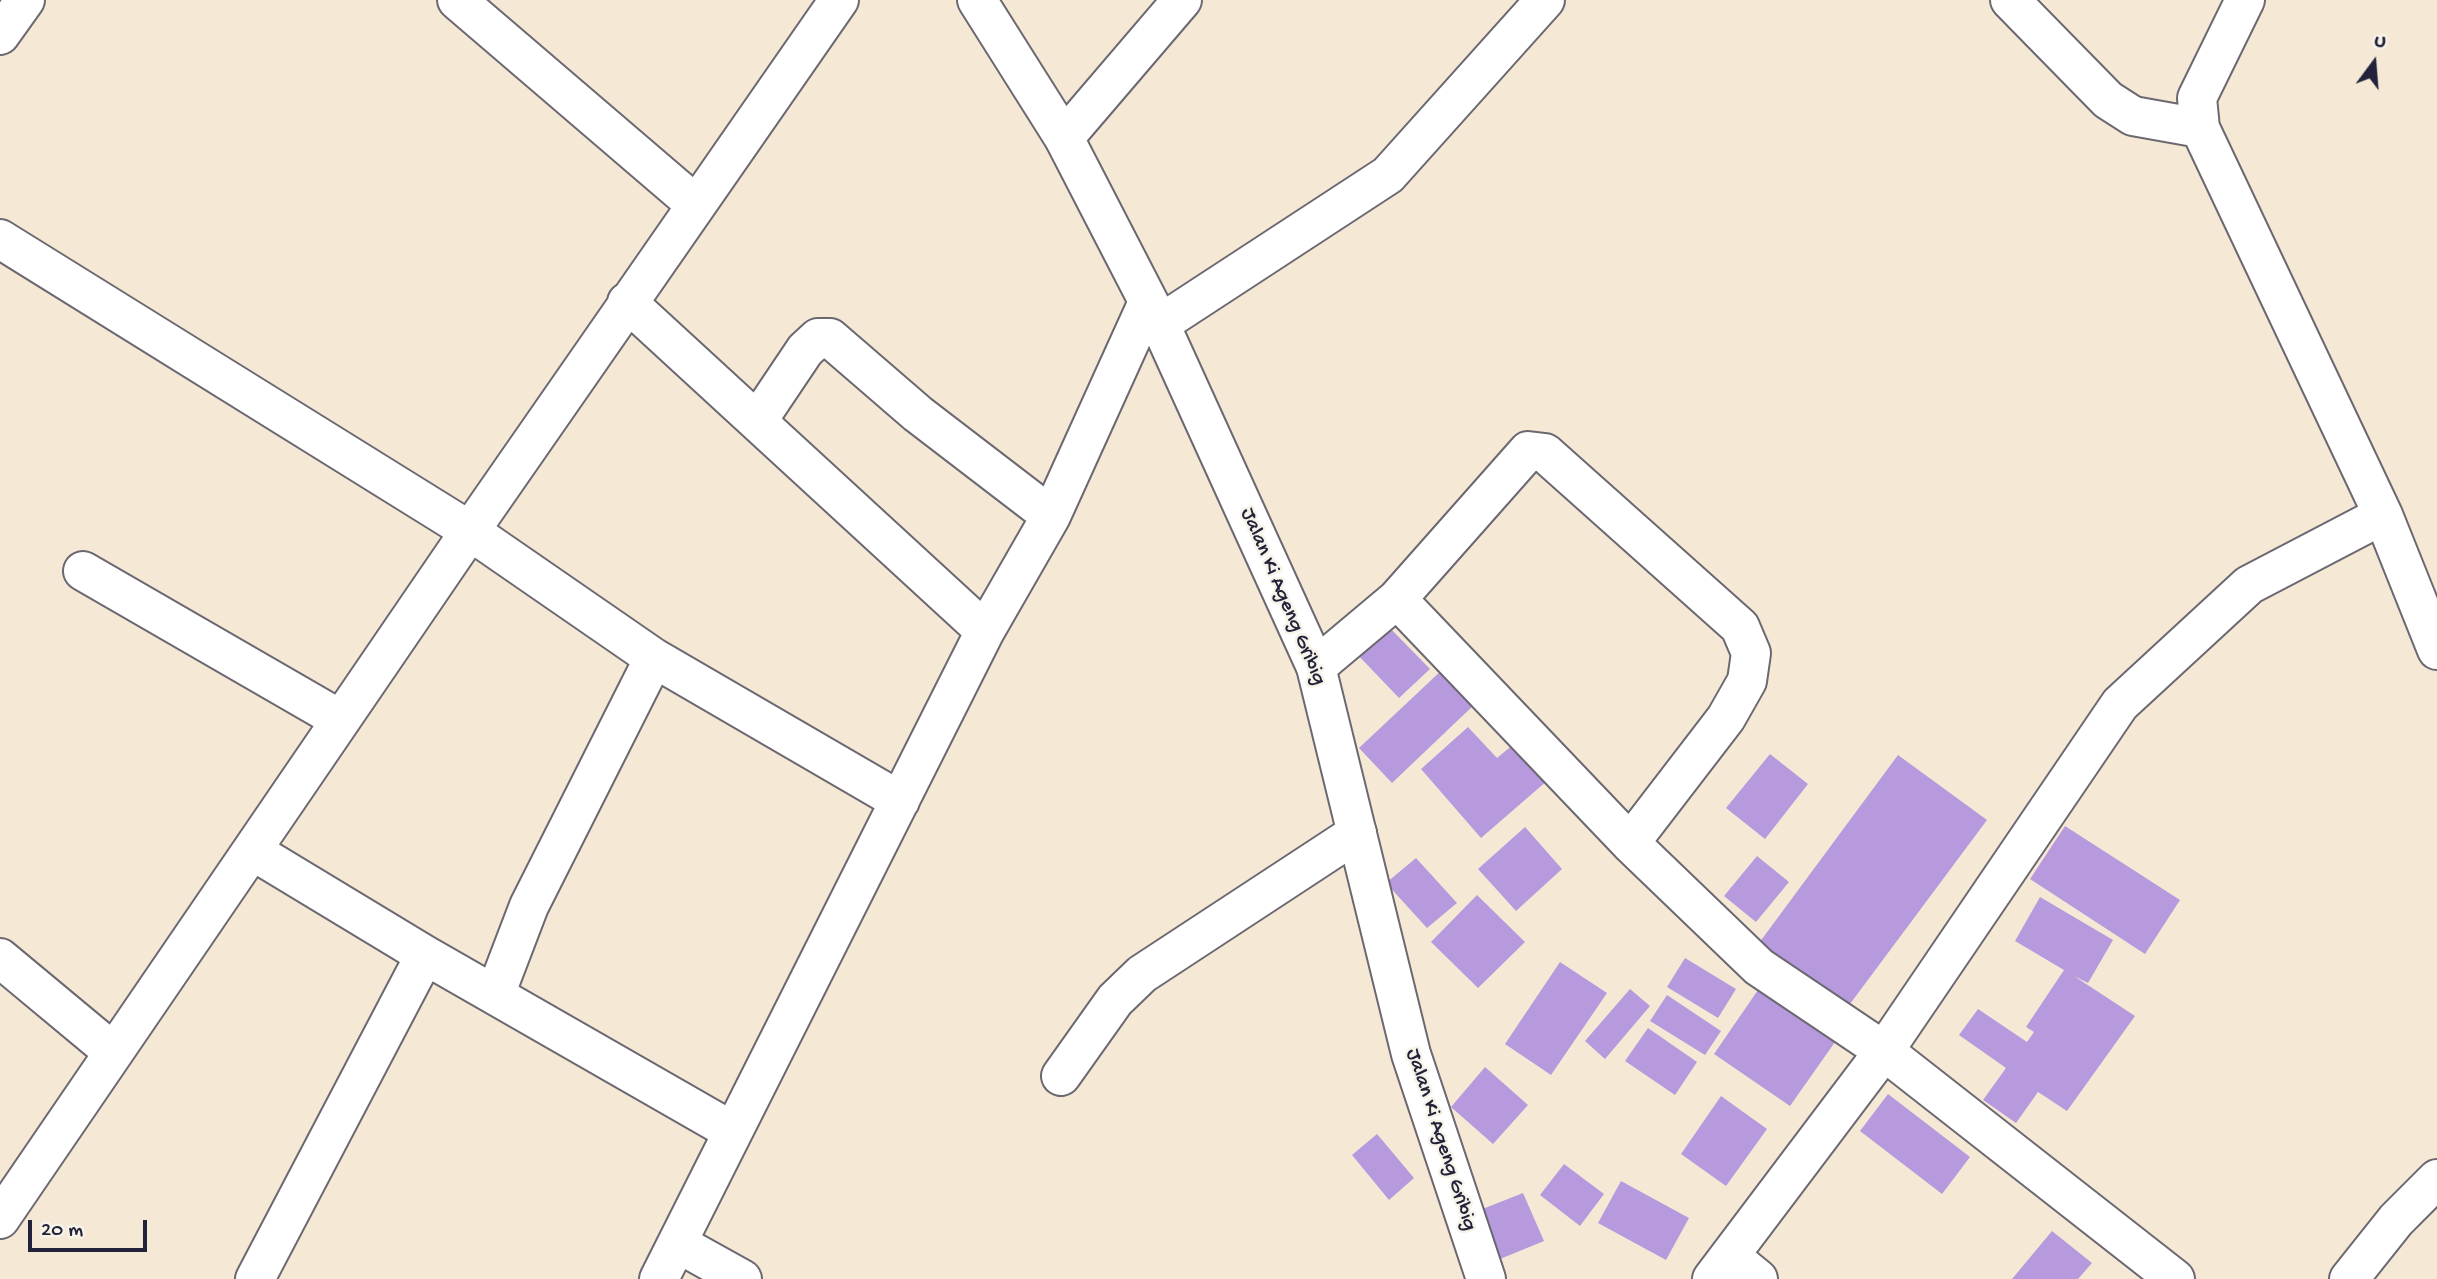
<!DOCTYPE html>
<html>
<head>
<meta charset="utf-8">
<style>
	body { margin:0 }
	#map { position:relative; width:2437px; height:1279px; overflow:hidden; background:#f5e9d6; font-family:"Gochi Hand",sans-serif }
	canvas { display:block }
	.north { position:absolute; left:2339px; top:28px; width:70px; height:70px; -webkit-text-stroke:5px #f7f3e8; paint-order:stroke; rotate:16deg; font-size:19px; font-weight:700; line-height:28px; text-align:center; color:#22223b }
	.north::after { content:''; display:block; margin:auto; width:24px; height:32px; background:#22223b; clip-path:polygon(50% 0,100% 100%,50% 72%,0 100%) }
	.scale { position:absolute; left:28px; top:1220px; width:119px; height:32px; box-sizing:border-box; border:4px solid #22223b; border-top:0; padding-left:9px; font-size:21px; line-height:24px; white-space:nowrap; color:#22223b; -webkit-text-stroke:5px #f7f3e8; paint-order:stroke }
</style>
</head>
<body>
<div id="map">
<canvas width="2437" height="1279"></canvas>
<div class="north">U</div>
<div class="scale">20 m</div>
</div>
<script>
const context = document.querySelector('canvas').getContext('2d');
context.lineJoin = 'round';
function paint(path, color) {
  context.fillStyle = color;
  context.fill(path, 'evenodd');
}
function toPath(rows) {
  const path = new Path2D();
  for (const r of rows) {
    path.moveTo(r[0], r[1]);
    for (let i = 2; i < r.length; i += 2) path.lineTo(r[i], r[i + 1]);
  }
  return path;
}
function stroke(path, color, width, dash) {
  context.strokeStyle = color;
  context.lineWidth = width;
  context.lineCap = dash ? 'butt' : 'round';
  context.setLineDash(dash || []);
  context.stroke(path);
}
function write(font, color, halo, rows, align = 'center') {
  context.font = font + ' "Gochi Hand",sans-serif';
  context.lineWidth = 5;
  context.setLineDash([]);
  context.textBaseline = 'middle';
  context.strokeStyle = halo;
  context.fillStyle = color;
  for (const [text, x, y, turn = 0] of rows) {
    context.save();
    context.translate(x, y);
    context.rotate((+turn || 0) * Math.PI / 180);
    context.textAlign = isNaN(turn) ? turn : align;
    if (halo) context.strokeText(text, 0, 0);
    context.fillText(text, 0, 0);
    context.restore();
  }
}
paint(toPath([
	[1386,624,1430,669,1399,698,1355,652],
	[1443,669,1476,703,1392,783,1359,748],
	[1468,727,1497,758,1515,743,1548,780,1481,838,1421,769],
	[1770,754,1808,784,1765,839,1726,808],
	[1898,755,1987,820,1847,1008,1759,943],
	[2065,826,2180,900,2145,954,2030,879],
	[1525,827,1562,869,1516,911,1478,869],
	[1757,856,1789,882,1756,922,1724,896],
	[1416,858,1457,903,1427,928,1386,883],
	[1477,895,1525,942,1478,988,1431,942],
	[2040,897,2113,940,2088,983,2074,976,2135,1016,2067,1111,2038,1092,2016,1123,1983,1100,2006,1068,1959,1035,1978,1009,2027,1042,2034,1032,2026,1027,2064,970,2015,941],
	[1685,958,1736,989,1718,1018,1667,987],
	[1560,962,1607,993,1551,1075,1505,1044],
	[1630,989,1650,1006,1605,1059,1585,1041],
	[1758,990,1835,1042,1790,1106,1714,1054],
	[1667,995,1721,1031,1705,1055,1650,1021],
	[1648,1028,1697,1062,1675,1095,1625,1061],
	[1485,1067,1528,1105,1493,1144,1451,1107],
	[1888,1094,1970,1157,1942,1194,1860,1131],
	[1721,1096,1767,1129,1726,1186,1681,1154],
	[1377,1134,1414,1178,1389,1200,1352,1155],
	[1564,1164,1604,1194,1580,1226,1540,1195],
	[1621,1181,1689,1218,1666,1260,1598,1223],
	[1523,1193,1544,1241,1500,1259,1480,1210],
	[2052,1231,2092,1263,2078,1279,2012,1279]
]), '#b799dd');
const minor = toPath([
	[457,0,695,204],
	[2010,0,2108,100,2133,116,2200,128],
	[2245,0,2197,98,2200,128,2383,515,2437,650],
	[1064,138,1182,0],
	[0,239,470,531,654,658,900,801],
	[627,302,985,631],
	[1160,324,1388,175,1545,0],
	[758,420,805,350,818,338,830,338,918,414,1051,516],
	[83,571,341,720],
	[1397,599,1630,843,1759,967,1884,1051,2175,1279],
	[1316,667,1397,599,1528,451,1545,453,1740,627,1751,653,1747,681,1726,718,1630,843],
	[253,851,425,955,732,1131],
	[0,958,113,1052],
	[495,995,529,906,654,658],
	[1061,1076,1115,1000,1142,974,1357,833],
	[0,1219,470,531,839,0],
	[679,1244,742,1279],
	[1730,1256,1758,1279],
	[255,1279,425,955],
	[659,1279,985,631,1051,516,1148,302],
	[1712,1279,1884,1051,2120,704,2249,585,2383,515],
	[2349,1279,2396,1220,2437,1179]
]);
const secondary = toPath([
	[0,35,25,0]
]);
const primary = toPath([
	[977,0,1064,138,1160,324,1316,667,1411,1054,1486,1279]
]);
stroke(minor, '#6c6871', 42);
stroke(secondary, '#6c6871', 42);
stroke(primary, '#6c6871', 42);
stroke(minor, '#fff', 38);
stroke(secondary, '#fff', 38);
stroke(primary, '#fff', 38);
write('21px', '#22223b', '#f7f3e8', [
	["Jalan Ki Ageng Gribig",1282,597,67],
	["Jalan Ki Ageng Gribig",1440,1140,72]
]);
</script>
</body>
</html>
